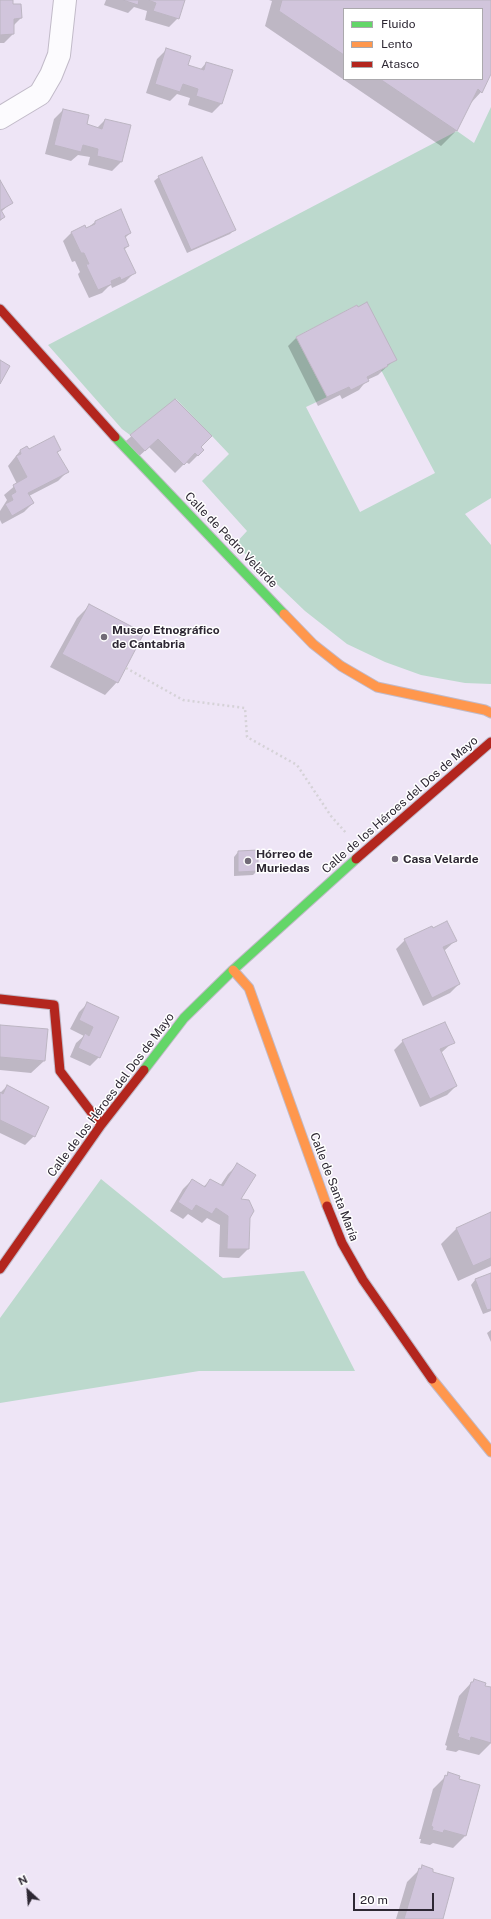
<!DOCTYPE html>
<html>
<head>
<meta charset="utf-8">
<style>
	body { margin:0 }
	#map { position:relative; width:491px; height:1919px; overflow:hidden; background:#eee5f6; font-family:"Public Sans",sans-serif }
	canvas { display:block }
	.legend { position:absolute; left:343px; top:8px; width:140px; height:72px; box-sizing:border-box; background:#fff; border:1px solid #aba9ad; margin:0; padding:5px 7px; list-style:none; font-size:12px; color:#2d2733 }
	.legend li { display:flex; align-items:center; gap:8px; height:20px }
	.legend b { width:20px; border:1px solid #aba9ad }
	.north { position:absolute; left:8px; top:1871px; width:40px; height:40px; -webkit-text-stroke:3px #fff; paint-order:stroke; rotate:334deg; font-size:11px; font-weight:700; line-height:16px; text-align:center; color:#2d2733 }
	.north::after { content:''; display:block; margin:auto; width:14px; height:18px; background:#2d2733; clip-path:polygon(50% 0,100% 100%,50% 72%,0 100%) }
	.scale { position:absolute; left:353px; top:1893px; width:81px; height:18px; box-sizing:border-box; border:2px solid #2d2733; border-top:0; padding-left:5px; font-size:12px; line-height:14px; white-space:nowrap; color:#2d2733; -webkit-text-stroke:3px #fff; paint-order:stroke }
</style>
</head>
<body>
<div id="map">
<canvas width="491" height="1919"></canvas>
<ul class="legend">
<li><b style="height:5px;background:#63d668"></b>Fluido</li>
<li><b style="height:5px;background:#ff974d"></b>Lento</li>
<li><b style="height:5px;background:#b3261e"></b>Atasco</li>
</ul>
<div class="north">N</div>
<div class="scale">20 m</div>
</div>
<script>
const context = document.querySelector('canvas').getContext('2d');
context.lineJoin = 'round';
function paint(path, color) {
  context.fillStyle = color;
  context.fill(path, 'evenodd');
}
function toPath(rows) {
  const path = new Path2D();
  for (const r of rows) {
    path.moveTo(r[0], r[1]);
    for (let i = 2; i < r.length; i += 2) path.lineTo(r[i], r[i + 1]);
  }
  return path;
}
function stroke(path, color, width, dash) {
  context.strokeStyle = color;
  context.lineWidth = width;
  context.lineCap = dash ? 'butt' : 'round';
  context.setLineDash(dash || []);
  context.stroke(path);
}
function write(font, color, halo, rows, align = 'center') {
  context.font = font + ' "Public Sans",sans-serif';
  context.lineWidth = 3;
  context.setLineDash([]);
  context.textBaseline = 'middle';
  context.strokeStyle = halo;
  context.fillStyle = color;
  for (const [text, x, y, turn = 0] of rows) {
    context.save();
    context.translate(x, y);
    context.rotate((+turn || 0) * Math.PI / 180);
    context.textAlign = isNaN(turn) ? turn : align;
    if (halo) context.strokeText(text, 0, 0);
    context.fillText(text, 0, 0);
    context.restore();
  }
}
paint(toPath([
	[491,107,491,498,465,514,491,545,491,684,465,683,421,675,385,662,347,644,305,611,235,544,247,531,202,481,229,454,212,436,176,399,130,435,122,429,48,345,457,131,474,143],
	[357,305,387,365,388,366,381,370,435,473,360,512,306,407,327,397,296,337],
	[101,1179,223,1278,304,1271,355,1371,199,1371,0,1403,0,1318]
]), '#bcd9cd');
paint(toPath([
	[0,0,12,0,12,5,21,18,13,26,13,34,4,43,0,43],
	[106,0,184,0,178,18,169,27,145,20,147,11,134,7,128,13,104,5],
	[269,0,491,0,491,72,481,92,470,104,456,131,441,146,265,26,272,1],
	[344,9,482,9,482,79,344,79],
	[166,50,187,65,200,70,206,63,232,71,221,104,212,113,188,105,190,98,177,94,170,101,146,93,157,59],
	[63,110,85,125,97,128,105,120,130,126,121,162,112,171,88,165,90,157,78,155,71,161,45,154,54,119],
	[159,177,234,230,230,234,187,253,154,181],
	[0,182,12,202,1,212,4,217,0,221],
	[95,222,130,233,125,238,128,246,124,250,134,273,125,282,112,288,111,285,108,287,102,293,89,298,79,277,78,274,80,272,75,261,72,262,63,241,72,232,86,229],
	[297,337,395,359,378,375,367,380,359,390,342,399,340,395,318,406,288,346],
	[175,400,203,450,189,464,186,462,175,473,149,447,136,459,121,445],
	[27,447,29,450,60,450,57,453,67,472,58,481,29,496,33,503,24,512,2,524,0,520,0,511,7,500,4,495,17,484,8,466,20,451],
	[89,606,117,682,105,695,50,667,77,618],
	[238,852,257,871,253,875,234,876,234,857],
	[433,929,455,941,444,951,459,984,450,993,423,1006,396,949,405,940],
	[88,1003,118,1018,99,1057,90,1066,70,1057,76,1043,84,1036,70,1029,79,1012],
	[0,1026,44,1061,31,1073,0,1070],
	[403,1041,453,1042,441,1053,456,1086,447,1095,420,1107,394,1050],
	[7,1086,34,1136,25,1145,0,1133,0,1093],
	[237,1165,240,1200,249,1218,248,1249,239,1258,219,1257,220,1225,207,1218,202,1223,188,1214,183,1219,170,1211,183,1189,192,1180,203,1187,211,1180,220,1186,228,1174],
	[491,1214,491,1266,458,1281,441,1244,456,1229],
	[491,1274,491,1311,483,1314,471,1285,475,1280],
	[491,1330,491,1342,487,1333],
	[471,1683,491,1689,491,1743,479,1755,459,1750,456,1752,446,1750,447,1746,445,1745,459,1696],
	[448,1774,458,1780,479,1786,465,1836,453,1848,433,1843,430,1845,420,1843,421,1839,419,1839,433,1789],
	[422,1867,442,1919,396,1919,407,1882]
]), '#0003');
const building = toPath([
	[0,0,13,0,13,4,21,4,22,18,14,19,14,34,0,35,0,0],
	[123,0,139,0,138,5,123,0],
	[148,0,185,0,179,19,153,11,156,3,148,0],
	[282,0,491,0,491,74,482,93,478,89,457,131,380,79,482,79,482,9,344,9,344,55,279,11,282,0],
	[166,48,191,56,188,65,204,70,206,62,233,70,222,104,196,96,198,89,183,84,180,92,155,84,166,48],
	[63,109,89,115,87,124,102,129,105,119,131,125,122,162,97,156,98,149,83,145,81,152,54,145,63,109],
	[202,157,236,230,191,250,158,176,202,157],
	[0,180,13,203,1,210,5,217,0,220,0,180],
	[121,209,131,233,125,236,129,246,124,248,136,273,121,280,120,277,111,281,112,284,98,290,87,267,86,264,89,264,84,253,81,253,71,232,85,225,86,228,95,224,95,221,121,209],
	[367,302,397,360,387,365,388,366,367,377,369,381,351,390,349,387,327,397,296,337,357,305,358,307,367,302],
	[0,360,10,366,0,384,0,360],
	[175,399,212,436,201,447,204,450,198,456,195,453,184,465,158,439,145,451,130,435,175,399],
	[54,436,61,450,57,452,69,472,28,493,34,503,12,516,5,504,13,500,11,495,16,492,13,485,27,477,16,456,21,454,20,450,27,446,29,449,54,436],
	[89,604,144,633,118,683,62,654,89,604],
	[258,850,258,871,238,872,238,851,258,850],
	[447,921,457,941,443,947,460,984,432,998,404,939,432,926,433,928,447,921],
	[87,1002,119,1017,100,1058,78,1048,85,1033,89,1036,93,1027,79,1020,87,1002],
	[445,1022,455,1043,440,1049,457,1086,430,1099,402,1040,445,1022],
	[0,1025,48,1029,45,1061,0,1057,0,1025],
	[7,1085,49,1107,35,1137,0,1120,0,1092,3,1094,7,1085],
	[237,1163,256,1175,241,1199,249,1200,254,1211,250,1218,249,1249,227,1249,228,1216,216,1208,212,1214,196,1205,192,1211,178,1202,192,1179,205,1187,210,1179,223,1186,237,1163],
	[491,1212,491,1258,473,1266,456,1228,491,1212],
	[491,1273,491,1309,487,1310,475,1279,491,1273],
	[474,1679,486,1683,485,1686,491,1687,491,1743,471,1737,470,1741,458,1737,459,1734,457,1733,471,1682,473,1682,474,1679],
	[448,1772,460,1776,459,1779,480,1785,466,1836,444,1830,443,1833,432,1830,433,1827,431,1826,445,1775,447,1776,448,1772],
	[422,1865,433,1869,433,1872,454,1878,443,1919,404,1919,419,1868,421,1869,422,1865]
]);
paint(building, '#d1c5dc');
stroke(building, '#bcb5c2', 1);
const street = toPath([
	[0,118,40,94,51,75,59,55,65,0]
]);
const fast = toPath([
	[115,437,284,614],
	[144,1070,184,1018,233,970,356,859]
]);
const slow = toPath([
	[284,614,313,644,341,666,377,687,485,710,491,713],
	[233,970,249,988,327,1206],
	[432,1379,491,1452]
]);
const jam = toPath([
	[0,309,115,437],
	[356,859,491,742],
	[0,999,54,1005,60,1071,101,1125],
	[327,1206,342,1243,363,1280,432,1379],
	[0,1269,101,1125,144,1070]
]);
stroke(street, '#c1bac8', 24);
stroke(fast, '#c1bac8', 11);
stroke(slow, '#c1bac8', 11);
stroke(jam, '#c1bac8', 11);
stroke(toPath([
	[126,668,183,700,245,708,247,737,297,765,331,816,347,834]
]), '#d5d2d7', 2.5, [2, 3]);
stroke(street, '#fcfbfe', 22);
stroke(fast, '#63d668', 9);
stroke(slow, '#ff974d', 9);
stroke(jam, '#b3261e', 9);
for (const [x, y, r, color] of [
	[104,637,4,"#716a77"],
	[395,859,4,"#716a77"],
	[248,861,4,"#716a77"]
]) {
  const dot = new Path2D();
  dot.arc(x, y, r, 0, 2 * Math.PI);
  context.fillStyle = color;
  context.fill(dot);
  stroke(dot, '#fff', 1.5);
}
write('12px', '#2d2733', '#fff', [
	["Calle de Pedro Velarde",231,540,46],
	["Calle de los Héroes del Dos de Mayo",400,805,-41],
	["Calle de los Héroes del Dos de Mayo",111,1095,-53],
	["Calle de Santa María",334,1187,69]
]);
write('bold 12px', '#2d2733', '#fff', [
	["Museo Etnográfico",112,630],
	["de Cantabria",112,644],
	["Hórreo de",256,854],
	["Muriedas",256,868],
	["Casa Velarde",403,859]
], 'left');
</script>
</body>
</html>
